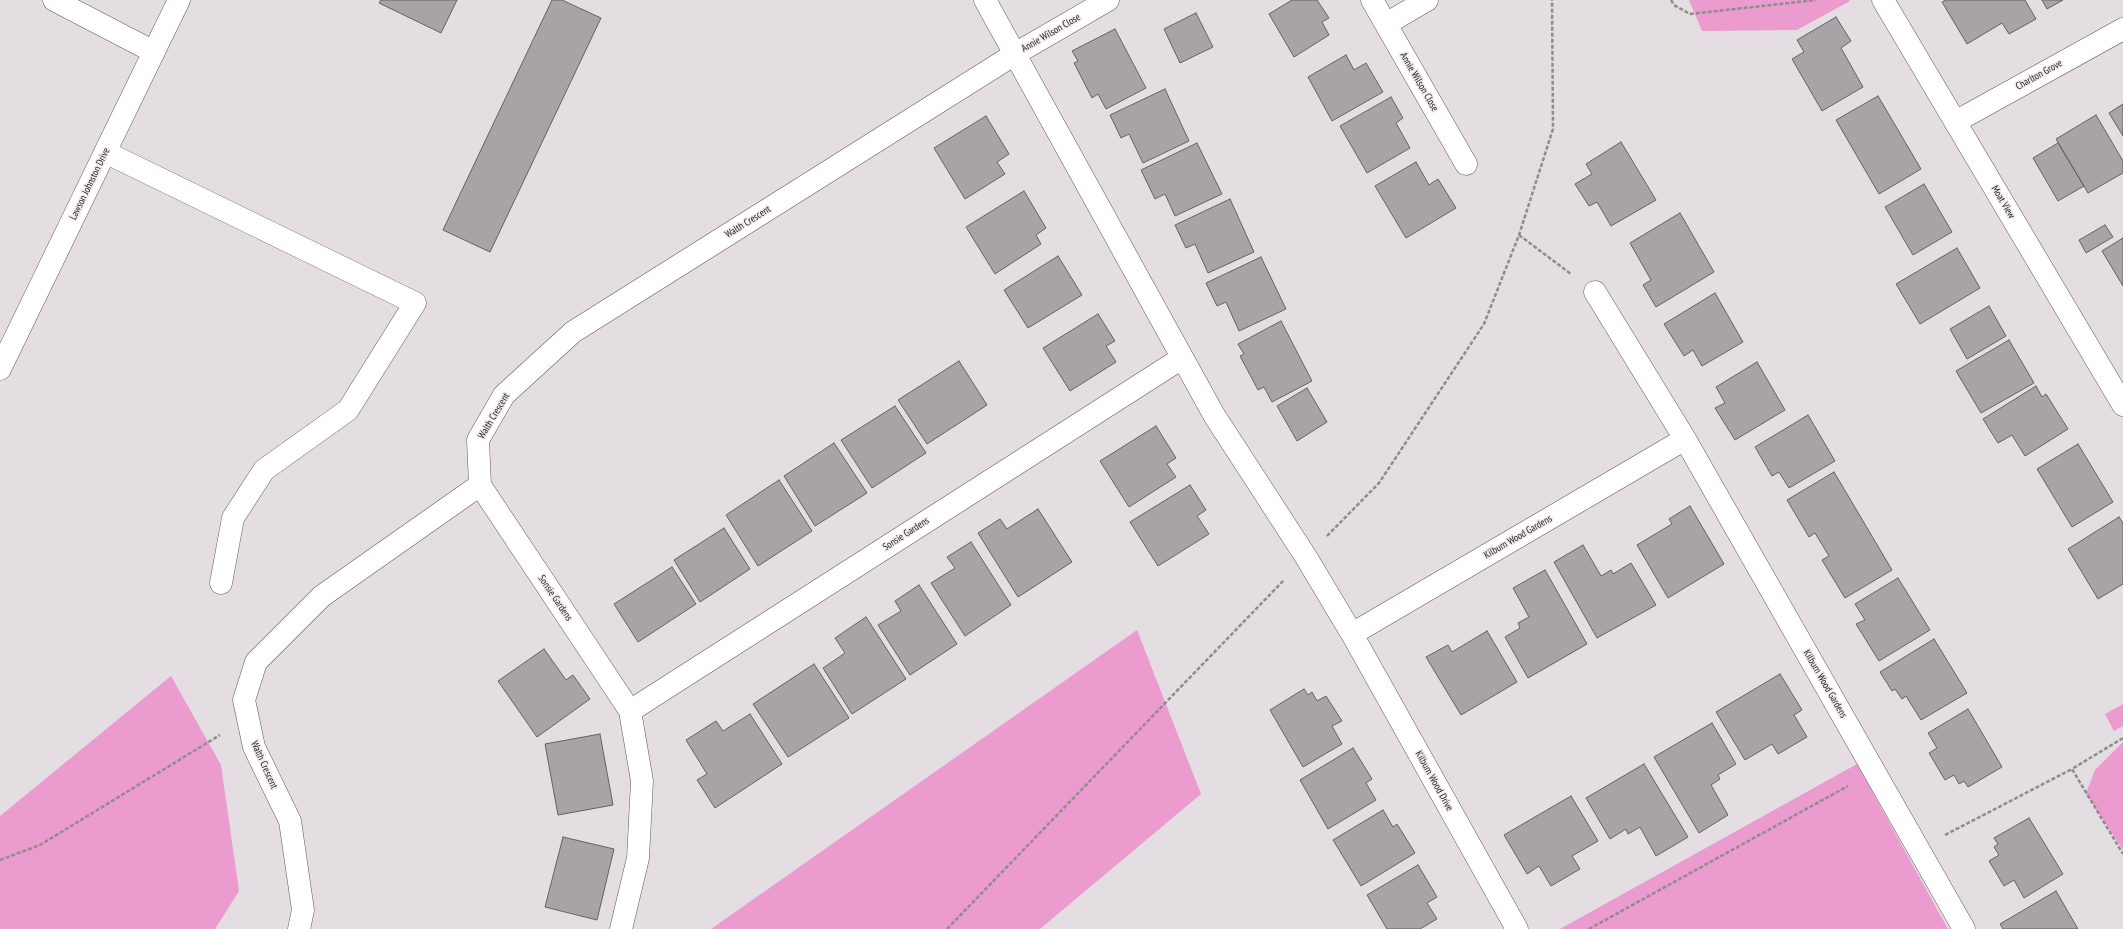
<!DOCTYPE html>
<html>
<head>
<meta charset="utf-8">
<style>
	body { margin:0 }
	canvas { display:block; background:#e4dde1 }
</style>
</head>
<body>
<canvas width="2123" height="929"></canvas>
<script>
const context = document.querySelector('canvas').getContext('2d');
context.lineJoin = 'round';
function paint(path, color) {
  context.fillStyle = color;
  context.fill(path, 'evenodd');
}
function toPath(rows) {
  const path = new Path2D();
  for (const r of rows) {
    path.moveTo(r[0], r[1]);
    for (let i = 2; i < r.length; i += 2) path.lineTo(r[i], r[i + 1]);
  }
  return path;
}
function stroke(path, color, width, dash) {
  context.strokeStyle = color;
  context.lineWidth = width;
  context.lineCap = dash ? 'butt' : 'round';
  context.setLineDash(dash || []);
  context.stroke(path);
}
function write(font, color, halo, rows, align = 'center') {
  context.font = font + ' "PT Sans Narrow",sans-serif';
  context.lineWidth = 3;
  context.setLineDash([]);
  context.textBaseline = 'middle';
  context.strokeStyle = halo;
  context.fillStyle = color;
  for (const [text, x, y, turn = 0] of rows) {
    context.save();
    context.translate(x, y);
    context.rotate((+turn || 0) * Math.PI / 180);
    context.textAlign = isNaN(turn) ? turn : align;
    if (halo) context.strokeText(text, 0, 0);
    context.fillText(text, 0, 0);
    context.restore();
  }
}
paint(toPath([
	[1689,0,1849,0,1850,1,1797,30,1702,31],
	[1137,630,1201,794,1040,929,711,929],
	[171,676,221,765,239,891,215,929,0,929,0,816],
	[2123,704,2123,726,2114,731,2105,714],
	[2123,742,2123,850,2086,793,2095,770],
	[1857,764,1948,929,1560,929]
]), '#eb9bcd');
const building = toPath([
	[381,0,457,0,441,33,379,3,381,0],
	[552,0,562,0,601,18,490,252,443,230,552,0],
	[1292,0,1317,0,1329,18,1322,22,1329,35,1294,57,1269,14,1292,0],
	[1946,0,2025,0,2036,19,2009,34,2002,23,1967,44,1942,2,1946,0],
	[2042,0,2063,0,2047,9,2042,0],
	[1196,13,1213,47,1180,63,1164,29,1196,13],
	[1836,17,1851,41,1841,48,1863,87,1822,111,1792,59,1804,52,1797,40,1836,17],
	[1115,29,1146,88,1106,109,1098,94,1092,98,1074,63,1078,61,1072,51,1115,29],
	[1346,55,1354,70,1366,63,1383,92,1332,121,1308,77,1346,55],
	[1165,89,1189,141,1143,163,1129,134,1121,138,1110,115,1165,89],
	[1878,96,1921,169,1879,194,1836,120,1878,96],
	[1391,97,1403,118,1396,123,1410,148,1367,173,1340,126,1391,97],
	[2123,104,2123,136,2109,113,2123,104],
	[2096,115,2123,161,2123,173,2088,193,2056,139,2096,115],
	[986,116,1009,154,997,162,1005,174,965,199,934,148,986,116],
	[1621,142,1656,200,1611,226,1597,202,1589,206,1575,184,1592,174,1586,164,1621,142],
	[1197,143,1222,194,1175,216,1165,194,1155,199,1141,170,1197,143],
	[2058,143,2084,186,2058,201,2033,158,2058,143],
	[1416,162,1429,185,1438,179,1456,208,1406,238,1375,186,1416,162],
	[1924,184,1952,232,1913,255,1885,207,1924,184],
	[1024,191,1046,228,1036,235,1041,244,995,274,966,227,1024,191],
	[1230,199,1254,252,1208,273,1195,244,1186,248,1175,225,1230,199],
	[1680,213,1714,272,1656,307,1643,285,1651,280,1630,243,1680,213],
	[2105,225,2113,237,2086,253,2079,240,2105,225],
	[2123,238,2123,286,2102,251,2123,238],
	[1957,248,1980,288,1920,324,1896,284,1957,248],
	[1058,256,1082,295,1028,328,1004,290,1058,256],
	[1261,257,1286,309,1239,331,1226,302,1217,306,1206,283,1261,257],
	[1715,293,1743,342,1702,366,1693,350,1684,356,1664,324,1715,293],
	[1989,306,2006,336,1967,359,1950,329,1989,306],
	[1098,314,1115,341,1106,346,1116,362,1070,391,1043,348,1098,314],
	[1281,321,1312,381,1272,402,1264,387,1258,390,1240,356,1244,354,1238,344,1281,321],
	[2009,340,2034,383,1981,413,1956,371,2009,340],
	[959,361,987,405,927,444,898,400,959,361],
	[1757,362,1785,410,1735,440,1715,408,1725,403,1716,387,1757,362],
	[2036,386,2042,397,2046,394,2068,429,2025,456,2012,435,1998,443,1983,419,2036,386],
	[1307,388,1327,422,1297,441,1277,406,1307,388],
	[895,406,926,453,872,488,841,440,895,406],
	[1808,415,1835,461,1789,488,1779,472,1772,476,1755,447,1808,415],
	[1156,426,1176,458,1167,464,1176,477,1129,507,1100,461,1156,426],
	[834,443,867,493,815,526,784,476,834,443],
	[2078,444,2113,502,2072,527,2037,469,2078,444],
	[1834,472,1892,570,1845,598,1822,560,1829,556,1815,533,1809,537,1787,500,1834,472],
	[779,480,812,531,758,566,726,515,779,480],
	[1190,485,1206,510,1197,516,1209,534,1158,566,1130,522,1190,485],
	[1690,506,1724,564,1668,598,1637,545,1672,524,1669,519,1690,506],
	[1038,509,1072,562,1018,597,978,533,1000,519,1007,529,1038,509],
	[2119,517,2123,523,2123,584,2098,599,2068,549,2119,517],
	[724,528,750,569,700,602,674,560,724,528],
	[971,542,1011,605,965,636,931,583,955,568,947,557,971,542],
	[1583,545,1601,576,1611,570,1613,574,1631,563,1656,605,1597,638,1554,562,1583,545],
	[672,567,696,604,638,642,614,604,672,567],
	[1545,570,1587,644,1528,678,1505,637,1520,628,1518,623,1529,617,1513,588,1545,570],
	[1898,578,1930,630,1879,661,1856,624,1865,620,1855,604,1898,578],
	[919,585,957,644,910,675,878,625,901,611,895,601,919,585],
	[866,617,906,679,852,714,823,668,845,653,835,638,866,617],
	[1487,631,1517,682,1461,715,1426,657,1448,645,1452,652,1487,631],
	[1934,639,1967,693,1921,720,1906,696,1902,699,1895,689,1892,691,1880,672,1934,639],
	[544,649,566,680,573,675,590,699,537,737,498,681,544,649],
	[814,664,849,718,788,757,753,704,814,664],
	[1780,674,1802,710,1794,715,1807,737,1778,754,1772,744,1745,760,1716,712,1780,674],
	[1304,689,1308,695,1312,692,1317,701,1326,696,1342,721,1332,726,1342,744,1303,767,1270,710,1304,689],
	[1968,709,2002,767,1968,787,1964,781,1959,784,1954,775,1945,780,1929,753,1937,748,1928,733,1968,709],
	[750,714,782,764,715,808,697,780,707,774,686,740,716,721,723,731,750,714],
	[1712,723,1736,764,1718,775,1720,779,1711,785,1728,815,1699,833,1654,757,1712,723],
	[600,734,613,805,558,815,545,744,600,734],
	[1353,748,1372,779,1366,783,1376,800,1328,829,1300,780,1353,748],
	[1644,764,1688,837,1656,856,1640,827,1628,834,1626,829,1610,839,1586,798,1644,764],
	[1571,796,1598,841,1572,856,1580,869,1551,886,1539,866,1527,874,1504,835,1571,796],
	[1383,810,1393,827,1397,824,1415,853,1361,886,1333,840,1383,810],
	[2029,818,2063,874,2024,898,2014,880,2004,886,1989,861,1999,855,1994,847,1998,844,1994,838,2029,818],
	[563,837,614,849,597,920,545,907,563,837],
	[1418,865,1437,897,1427,903,1437,919,1420,929,1387,929,1367,895,1418,865],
	[2056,891,2078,929,2003,929,2000,924,2056,891]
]);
paint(building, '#a9a2a6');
stroke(building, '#666063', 1);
const minor = toPath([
	[54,0,154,52],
	[985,0,1214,415,1306,557,1352,634,1517,929],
	[1372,0,1466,164],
	[1883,0,2123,405],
	[1386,24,1427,0],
	[1955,122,2123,29],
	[105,152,415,303,348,410,264,470,233,518,221,583],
	[1595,292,1685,439],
	[0,369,179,0],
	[480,485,630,711,642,781,638,858,621,929],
	[1352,634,1685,439,1964,929],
	[630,711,1182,358],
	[299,929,303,910,290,821,254,747,244,700,256,662,322,596,480,485,478,440,504,395,573,332,1015,54,1108,0]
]);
stroke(minor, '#5f595d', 23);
stroke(toPath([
	[1671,0,1674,5,1690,14,1816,0],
	[1519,235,1571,274],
	[1327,536,1379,483,1484,324,1519,235,1553,129,1552,0],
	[2123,738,2072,769,2123,854],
	[1945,835,2072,769],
	[0,860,40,845,220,735],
	[947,929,1284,580],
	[1589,929,1848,786]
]), '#908b8e', 2.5, [4, 2]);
stroke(minor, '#fff', 22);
write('10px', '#282527', '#f1eaee', [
	["Annie Wilson Close",1051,33,-30],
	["Charlton Grove",2039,75,-29],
	["Annie Wilson Close",1419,82,60],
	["Lawson Johnston Drive",90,184,-64],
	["Moat View",2003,202,59],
	["Walth Crescent",748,222,-32],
	["Walth Crescent",494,416,-59],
	["Sonsie Gardens",906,534,-33],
	["Kilburn Wood Gardens",1518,537,-30],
	["Sonsie Gardens",555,598,56],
	["Kilburn Wood Gardens",1825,684,60],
	["Walth Crescent",264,765,66],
	["Kilburn Wood Drive",1434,781,61]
]);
</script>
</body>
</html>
